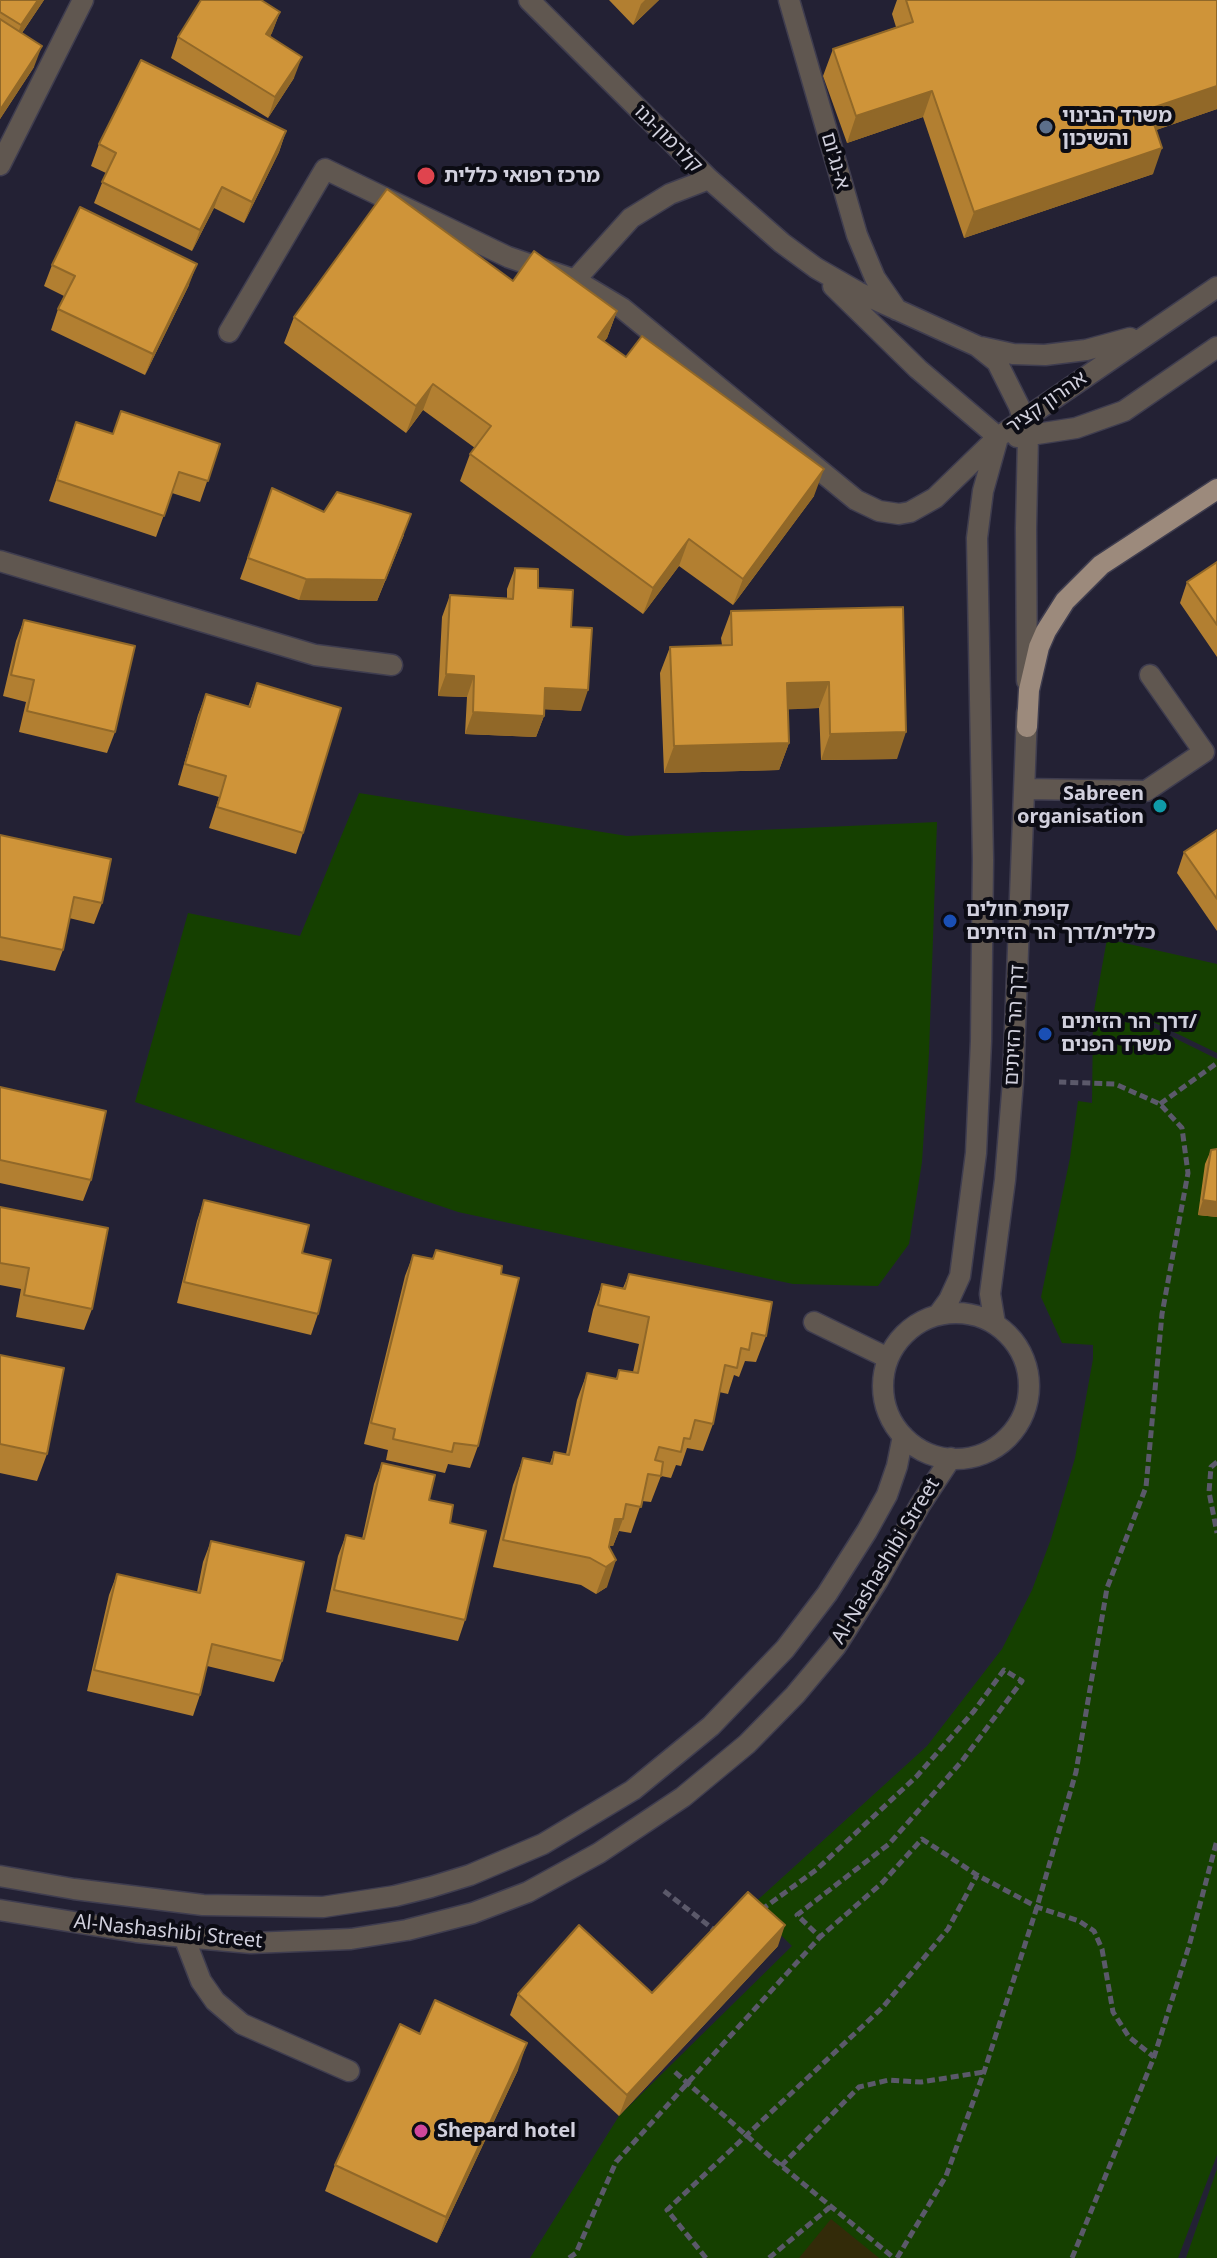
<!DOCTYPE html>
<html>
<head>
<meta charset="utf-8">
<style>
	body { margin:0 }
	canvas { display:block; background:#232134 }
</style>
</head>
<body>
<canvas width="1217" height="2258"></canvas>
<script>
const context = document.querySelector('canvas').getContext('2d');
context.lineJoin = 'round';
function paint(path, color) {
  context.fillStyle = color;
  context.fill(path, 'evenodd');
}
function toPath(rows) {
  const path = new Path2D();
  for (const r of rows) {
    if (r.length === 3) {
      path.moveTo(r[0] + r[2], r[1]);
      path.arc(r[0], r[1], r[2], 0, 2 * Math.PI);
      continue;
    }
    path.moveTo(r[0], r[1]);
    for (let i = 2; i < r.length; i += 2) path.lineTo(r[i], r[i + 1]);
  }
  return path;
}
function stroke(path, color, width, dash) {
  context.strokeStyle = color;
  context.lineWidth = width;
  context.lineCap = dash ? 'butt' : 'round';
  context.setLineDash(dash || []);
  context.stroke(path);
}
function write(font, color, halo, rows, align = 'center') {
  context.font = font + ' "Noto Sans","Noto Sans Hebrew",sans-serif';
  context.lineWidth = 8;
  context.setLineDash([]);
  context.textBaseline = 'middle';
  context.strokeStyle = halo;
  context.fillStyle = color;
  for (const [text, x, y, turn = 0] of rows) {
    context.save();
    context.translate(x, y);
    context.rotate((+turn || 0) * Math.PI / 180);
    context.textAlign = isNaN(turn) ? turn : align;
    if (halo) context.strokeText(text, 0, 0);
    context.fillText(text, 0, 0);
    context.restore();
  }
}
paint(toPath([
	[359,793,627,836,937,822,929,1053,922,1162,909,1244,878,1286,793,1284,458,1212,135,1102,188,913,300,936],
	[1107,939,1217,964,1217,1053,1149,1020,1094,1011],
	[1093,1019,1146,1024,1217,1059,1217,2155,1178,2258,530,2258,619,2116,792,1946,751,1906,927,1746,1002,1649,1032,1590,1051,1539,1075,1458,1093,1359,1093,1345,1062,1343,1041,1297,1070,1158,1078,1101,1092,1103],
	[1217,2169,1217,2258,1186,2258]
]), '#154000');
paint(toPath([
	[831,2219,879,2258,799,2258]
]), '#332b09');
const minor = toPath([
	[529,0,709,179,782,243,816,268,858,292,977,346,997,362,1019,406,1028,436,1026,528,1027,681],
	[789,0,857,235,875,278,897,310],
	[0,165,83,0],
	[575,280,631,218,670,194,709,179],
	[833,286,918,369,998,437],
	[229,332,325,169,508,257,575,280,622,308,856,500,879,511,899,514,910,512,935,498,998,437,1217,287],
	[981,347,1013,354,1045,355,1086,350,1130,338],
	[1017,437,1076,428,1124,411,1217,347],
	[0,561,315,655,392,665],
	[1026,789,1146,791,1204,752,1150,675],
	[956,1386,73],
	[938,1315,949,1300,960,1276,976,1153,981,1041,983,860,977,538,983,491,997,441],
	[814,1322,888,1358],
	[995,1324,990,1294,1005,1180,1013,1081,1027,713],
	[0,1876,74,1889,203,1905,323,1907,395,1896,431,1887,470,1875,543,1844,633,1790,711,1726,785,1649,827,1594,867,1531,887,1495,897,1466,903,1436],
	[0,1910,136,1932,184,1937,251,1943,351,1939,407,1930,473,1913,528,1892,599,1853,683,1797,747,1744,795,1695,836,1646,878,1580,920,1505,951,1458],
	[184,1937,201,1981,215,2001,242,2024,349,2071]
]);
const major = toPath([
	[1027,727,1029,690,1039,647,1046,631,1065,601,1101,565,1217,489]
]);
stroke(minor, '#3f3d4f', 23);
stroke(major, '#3f3d4f', 23);
stroke(toPath([
	[1160,1104,1217,1063],
	[1217,1462,1211,1467,1209,1492,1217,1533],
	[664,1891,717,1932],
	[761,1910,816,1870,917,1776,974,1711,1004,1670,1022,1681,962,1761,889,1844,797,1915,820,1937,882,1883,922,1839,977,1875,1037,1907,1079,1921,1094,1931,1102,1949,1113,2012,1129,2037,1154,2057],
	[675,2072,773,2159,894,2258],
	[781,2166,859,2087,889,2080,921,2082,984,2072],
	[569,2258,576,2253,616,2162,820,1937],
	[706,2258,667,2210,883,2007,948,1929,977,1875],
	[769,2258,830,2207],
	[897,2258,946,2176,984,2072,1037,1907,1076,1772,1107,1588,1146,1487,1162,1314,1188,1173,1182,1128,1160,1104,1115,1084,1059,1082],
	[1072,2258,1154,2057,1189,1946,1217,1840]
]), '#5b596a', 5, [8, 4]);
stroke(minor, '#605750', 20);
stroke(major, '#9c8a7c', 20);
paint(toPath([
	[0,0,44,0,22,33,34,67,0,119],
	[609,0,659,0,633,25],
	[897,0,1217,0,1217,109,1156,130,1153,174,964,238,923,117,847,143,823,76,833,49,896,27,892,14],
	[280,12,270,37,294,78,268,118,171,58,178,37],
	[286,131,279,152,244,223,214,208,192,251,94,203,106,173,91,166,99,144],
	[52,265,189,285,145,375,51,330,58,309,64,296,44,286],
	[513,281,617,311,607,338,604,341,814,496,733,605,679,566,643,614,460,481,470,454,475,448,423,410,406,433,284,343,294,317],
	[76,422,113,434,220,444,200,502,172,493,156,537,49,501],
	[272,488,324,512,404,535,377,601,299,600,240,579],
	[1217,562,1217,657,1180,603,1187,582],
	[515,568,538,588,571,627,581,711,544,709,544,716,536,737,465,734,467,697,438,696,442,617,450,595,507,598,507,589],
	[903,607,897,759,821,760,819,708,788,709,789,743,779,770,664,773,660,673,670,647,722,645,721,638,731,611],
	[24,620,115,732,107,753,19,732,26,702,3,696,16,641],
	[257,683,303,833,296,854,209,828,219,797,178,785,198,715,206,694,248,707],
	[1217,830,1217,931,1177,873,1184,852],
	[0,835,102,903,94,924,69,918,63,950,55,971,0,960],
	[0,1087,91,1180,83,1201,0,1183],
	[1217,1149,1217,1217,1198,1215,1205,1164,1211,1150],
	[204,1200,302,1253,318,1314,311,1335,177,1303,197,1221],
	[0,1207,92,1309,84,1330,16,1317,21,1289,0,1285],
	[436,1250,478,1446,470,1468,448,1464,445,1473,386,1460,388,1450,364,1444,405,1276,413,1255,432,1259],
	[629,1274,766,1336,756,1362,745,1361,739,1377,734,1375,728,1394,719,1392,713,1424,703,1451,687,1448,681,1466,676,1465,671,1478,661,1476,651,1502,642,1501,631,1533,619,1531,613,1546,609,1546,607,1587,596,1594,581,1585,493,1567,513,1485,523,1458,550,1463,554,1452,566,1454,577,1400,587,1373,616,1379,619,1370,633,1372,639,1344,588,1332,593,1310,602,1284,623,1288],
	[0,1355,47,1454,37,1481,0,1473],
	[382,1463,429,1500,450,1523,465,1620,458,1641,326,1612,338,1556,346,1535,362,1539,374,1484],
	[211,1541,282,1661,274,1682,207,1666,200,1695,193,1716,87,1691,109,1595,117,1574,197,1592,203,1562],
	[778,1946,619,2116,510,2015,518,1994,652,1993],
	[420,2034,518,2070,437,2243,325,2191,335,2165]
]), '#b27f31');
paint(toPath([
	[38,0,44,0,13,46,21,25],
	[645,0,659,0,633,25,641,4],
	[280,12,272,33,258,55,266,34],
	[42,46,34,67,0,119,0,110],
	[302,57,294,78,268,118,275,97],
	[1217,86,1217,109,1139,136,1149,109],
	[932,91,923,117,847,143,856,116],
	[286,131,279,152,244,223,252,202],
	[1162,148,1153,174,964,238,974,212],
	[222,187,214,208,192,251,200,230],
	[197,264,189,285,145,375,153,354],
	[617,311,607,338,588,363,598,337],
	[433,384,423,410,406,433,416,406],
	[824,469,814,496,733,605,743,579],
	[411,514,377,601,299,600,306,579],
	[689,539,679,566,643,614,653,588],
	[446,674,474,676,467,697,438,696],
	[829,682,819,708,777,710,787,683],
	[545,688,588,690,581,711,537,709],
	[473,712,544,716,536,737,465,734],
	[906,732,897,759,821,760,830,734],
	[789,743,779,770,664,773,674,746],
	[1203,1200,1217,1202,1217,1217,1198,1215],
	[615,1519,623,1519,613,1546,605,1546],
	[616,1560,607,1587,596,1594,606,1567],
	[785,1925,778,1946,619,2116,627,2095],
	[527,2043,518,2070,437,2243,446,2217]
]), '#916828');
const building = toPath([
	[0,0,38,0,21,25,0,12,0,0],
	[201,0,261,0,280,12,266,34,302,57,275,97,178,37,201,0],
	[906,0,1217,0,1217,86,1149,109,1162,148,974,212,932,91,856,116,833,49,913,22,906,0],
	[0,19,42,46,0,110,0,19],
	[141,60,286,131,252,202,222,187,200,230,102,182,116,153,99,144,141,60],
	[387,189,513,281,534,251,617,311,598,337,626,357,642,336,824,469,743,579,689,539,653,588,470,454,491,426,433,384,416,406,294,317,387,189],
	[80,207,197,264,153,354,58,309,75,276,52,265,80,207],
	[121,411,220,444,208,481,179,472,164,516,57,480,76,422,113,434,121,411],
	[272,488,324,512,337,492,411,514,385,580,306,579,248,558,272,488],
	[1217,562,1217,625,1187,582,1217,562],
	[515,568,538,569,538,588,573,590,571,627,592,628,588,690,545,688,544,716,473,712,474,676,446,674,450,595,513,599,515,568],
	[903,607,906,732,830,734,829,682,787,683,789,743,674,746,670,647,732,645,731,611,903,607],
	[24,620,135,646,115,732,27,711,34,680,11,675,24,620],
	[257,683,341,708,303,833,217,807,226,776,185,764,206,694,250,707,257,683],
	[1217,830,1217,899,1184,852,1217,830],
	[0,835,111,859,102,903,74,897,63,950,0,937,0,835],
	[0,1087,106,1111,91,1180,0,1160,0,1087],
	[1217,1149,1217,1202,1203,1200,1211,1150,1217,1149],
	[204,1200,309,1225,302,1253,331,1260,318,1314,184,1282,204,1200],
	[0,1207,108,1228,92,1309,24,1295,29,1268,0,1263,0,1207],
	[436,1250,502,1266,501,1274,519,1278,478,1446,454,1443,452,1452,393,1439,395,1429,371,1423,413,1255,433,1259,436,1250],
	[629,1274,772,1302,766,1336,752,1333,749,1350,741,1348,737,1368,725,1365,713,1424,695,1420,690,1439,684,1438,681,1452,659,1447,655,1460,663,1462,661,1476,648,1474,641,1507,626,1504,623,1519,615,1519,609,1547,616,1560,606,1567,590,1558,503,1540,523,1458,552,1464,554,1452,569,1455,587,1373,617,1379,619,1370,638,1373,649,1317,598,1305,602,1284,625,1289,629,1274],
	[0,1355,64,1368,47,1454,0,1444,0,1355],
	[382,1463,435,1475,429,1500,453,1505,450,1523,486,1531,465,1620,334,1590,346,1535,364,1539,382,1463],
	[211,1541,304,1562,282,1661,212,1644,200,1695,94,1670,117,1574,200,1593,211,1541],
	[748,1892,785,1925,627,2095,518,1994,579,1925,652,1993,748,1892],
	[435,2000,527,2043,446,2217,335,2165,400,2024,420,2034,435,2000]
]);
paint(building, '#cf9439');
stroke(building, '#916828', 2);
for (const [x, y, r, color] of [
	[1046,127,8,"#5c6f8a"],
	[426,176,10,"#e0444e"],
	[1160,806,8,"#0f9aa8"],
	[950,921,8,"#1a4fb4"],
	[1045,1034,8,"#1a4fb4"],
	[421,2131,8,"#d1479c"]
]) {
  const dot = new Path2D();
  dot.arc(x, y, r, 0, 2 * Math.PI);
  context.fillStyle = color;
  context.fill(dot);
  stroke(dot, '#0c0c14', 3);
}
write('bold 20px', '#d1d0dd', '#0c0c14', [
	["משרד הבינוי",1062,116],
	["והשיכון",1062,139],
	["מרכז רפואי כללית",444,176],
	["Sabreen",1144,794,"right"],
	["organisation",1144,817,"right"],
	["קופת חולים",966,910],
	["כללית/דרך הר הזיתים",966,933],
	["דרך הר הזיתים/",1061,1022],
	["משרד הפנים",1061,1045],
	["Shepard hotel",437,2131]
], 'left');
write('20px', '#d1d0dd', '#0c0c14', [
	["קלרמון-גנו",668,139,45],
	["א-נג'ום",835,161,74],
	["אהרון קציר",1047,403,-35],
	["דרך הר הזיתים",1015,1025,-87],
	["Al-Nashashibi Street",886,1561,-59],
	["Al-Nashashibi Street",168,1932,6]
]);
</script>
</body>
</html>
